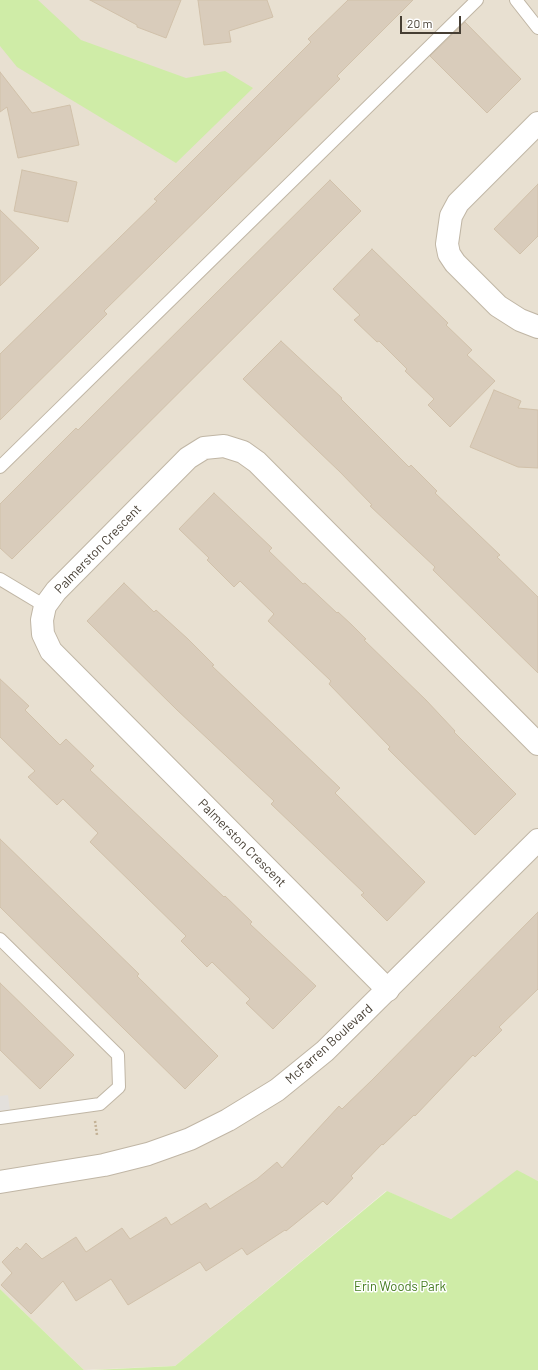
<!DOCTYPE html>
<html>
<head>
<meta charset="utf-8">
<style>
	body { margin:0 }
	#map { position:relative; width:538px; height:1370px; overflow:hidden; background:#f3eee3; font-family:Barlow,sans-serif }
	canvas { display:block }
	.scale { position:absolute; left:400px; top:16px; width:61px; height:18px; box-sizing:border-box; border:2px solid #463e33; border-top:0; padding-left:5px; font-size:12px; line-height:14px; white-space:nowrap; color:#463e33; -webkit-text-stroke:3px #fff; paint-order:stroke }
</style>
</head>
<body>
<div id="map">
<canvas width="538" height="1370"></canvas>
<div class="scale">20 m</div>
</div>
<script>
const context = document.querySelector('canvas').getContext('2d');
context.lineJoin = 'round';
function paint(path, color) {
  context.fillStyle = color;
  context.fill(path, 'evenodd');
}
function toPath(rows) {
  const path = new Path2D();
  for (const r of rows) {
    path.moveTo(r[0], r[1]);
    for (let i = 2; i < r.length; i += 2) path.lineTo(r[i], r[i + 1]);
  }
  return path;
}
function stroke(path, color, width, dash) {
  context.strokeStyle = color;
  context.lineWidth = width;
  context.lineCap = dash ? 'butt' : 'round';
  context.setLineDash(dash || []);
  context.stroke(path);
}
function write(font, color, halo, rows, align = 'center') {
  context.font = font + ' Barlow,sans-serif';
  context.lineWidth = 3;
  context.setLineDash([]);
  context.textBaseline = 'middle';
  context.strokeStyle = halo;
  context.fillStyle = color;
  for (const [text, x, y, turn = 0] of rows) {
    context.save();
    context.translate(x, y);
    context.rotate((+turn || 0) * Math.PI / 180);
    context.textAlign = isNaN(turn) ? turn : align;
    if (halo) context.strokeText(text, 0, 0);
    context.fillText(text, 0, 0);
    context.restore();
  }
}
paint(toPath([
	[0,0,538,0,538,1181,517,1171,451,1219,386,1191,175,1366,84,1370,0,1289]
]), '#e8e0d1');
paint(toPath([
	[0,0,38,0,81,40,186,78,225,71,253,88,176,163,17,67,0,46],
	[517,1170,538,1181,538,1370,93,1370,175,1366,387,1191,451,1219],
	[0,1289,84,1370,0,1370]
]), '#cfeca7');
paint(toPath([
	[8,1095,10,1110,0,1111,0,1096]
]), '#e3e0dc');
const building = toPath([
	[90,0,181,0,166,38,137,27,137,25,90,0],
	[198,0,267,0,273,17,229,31,231,42,204,45,198,0],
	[348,0,413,0,337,76,340,79,104,311,107,314,0,420,0,354,157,201,154,199,311,42,308,39,348,0],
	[465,22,521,79,487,113,430,56,465,22],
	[0,72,32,113,70,105,79,145,18,158,7,107,0,112,0,72],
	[22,170,77,182,68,222,14,211,22,170],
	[330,180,361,211,12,559,0,548,0,504,76,428,78,430,330,180],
	[538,184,538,236,520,254,494,229,538,184],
	[0,210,39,248,0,286,0,210],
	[372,249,448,323,446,325,472,350,467,355,495,381,450,427,428,405,434,399,405,371,407,369,379,341,377,342,354,320,360,315,333,289,372,249],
	[281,341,342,398,341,399,409,467,411,465,437,491,435,493,500,555,497,557,538,597,538,673,433,570,435,567,370,506,372,505,340,472,243,379,281,341],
	[494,390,521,401,518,408,538,410,538,468,518,467,470,447,494,390],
	[214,493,272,548,269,551,303,584,305,583,337,613,338,612,352,625,366,639,364,640,426,700,455,731,454,732,516,794,475,835,388,749,390,747,329,684,331,681,268,621,274,614,240,581,234,587,207,560,209,558,179,529,214,493],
	[124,583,154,612,156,610,188,639,214,665,212,666,340,788,335,793,425,882,387,921,361,895,364,893,271,804,274,801,177,710,87,621,124,583],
	[0,679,29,706,25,710,60,745,66,739,94,766,90,770,224,897,225,896,252,922,250,924,316,986,273,1029,246,1003,250,999,212,962,207,967,181,941,186,936,90,842,98,833,63,799,57,805,28,777,35,771,0,737,0,679],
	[0,839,139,974,137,976,218,1056,185,1089,0,907,0,839],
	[538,912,538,989,499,1027,502,1030,475,1057,473,1055,415,1116,414,1115,383,1145,382,1144,351,1176,353,1178,327,1205,323,1201,286,1231,285,1230,247,1255,242,1248,206,1271,200,1262,128,1305,111,1279,76,1301,63,1281,31,1314,1,1285,12,1273,2,1262,17,1247,20,1250,26,1243,42,1259,76,1237,86,1252,122,1228,130,1239,166,1217,171,1225,206,1203,210,1209,257,1179,277,1162,282,1168,339,1106,342,1109,372,1080,538,912],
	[0,983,74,1055,40,1089,0,1050,0,983]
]);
paint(building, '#d9ccbb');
stroke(building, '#d1c1aa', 1);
const service = toPath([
	[516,0,538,28],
	[0,467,477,0],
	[0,579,45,606],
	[0,939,118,1055,119,1087,100,1104,0,1118]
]);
const minor = toPath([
	[538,123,458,203,451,216,447,244,449,254,455,263,498,306,520,320,538,327],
	[388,990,51,651,43,634,42,620,45,606,56,591,188,458,204,448,224,446,243,452,257,462,538,744]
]);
const tertiary = toPath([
	[0,1182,104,1165,148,1154,190,1139,228,1120,277,1090,325,1051,538,840]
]);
stroke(service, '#c0b6a5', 14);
stroke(minor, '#c0b6a5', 24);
stroke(tertiary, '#c0b6a5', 24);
stroke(toPath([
	[95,1121,97,1135]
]), '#c3b195', 2.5, [2, 2]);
stroke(service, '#fff', 12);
stroke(minor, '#fff', 22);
stroke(tertiary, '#fff', 22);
write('13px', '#463e33', '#fff', [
	["Palmerston Crescent",98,549,-46],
	["Palmerston Crescent",242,843,45],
	["McFarren Boulevard",329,1044,-42]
]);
write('13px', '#467d21', '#fff', [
	["Erin Woods Park",400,1287]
]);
</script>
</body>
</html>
